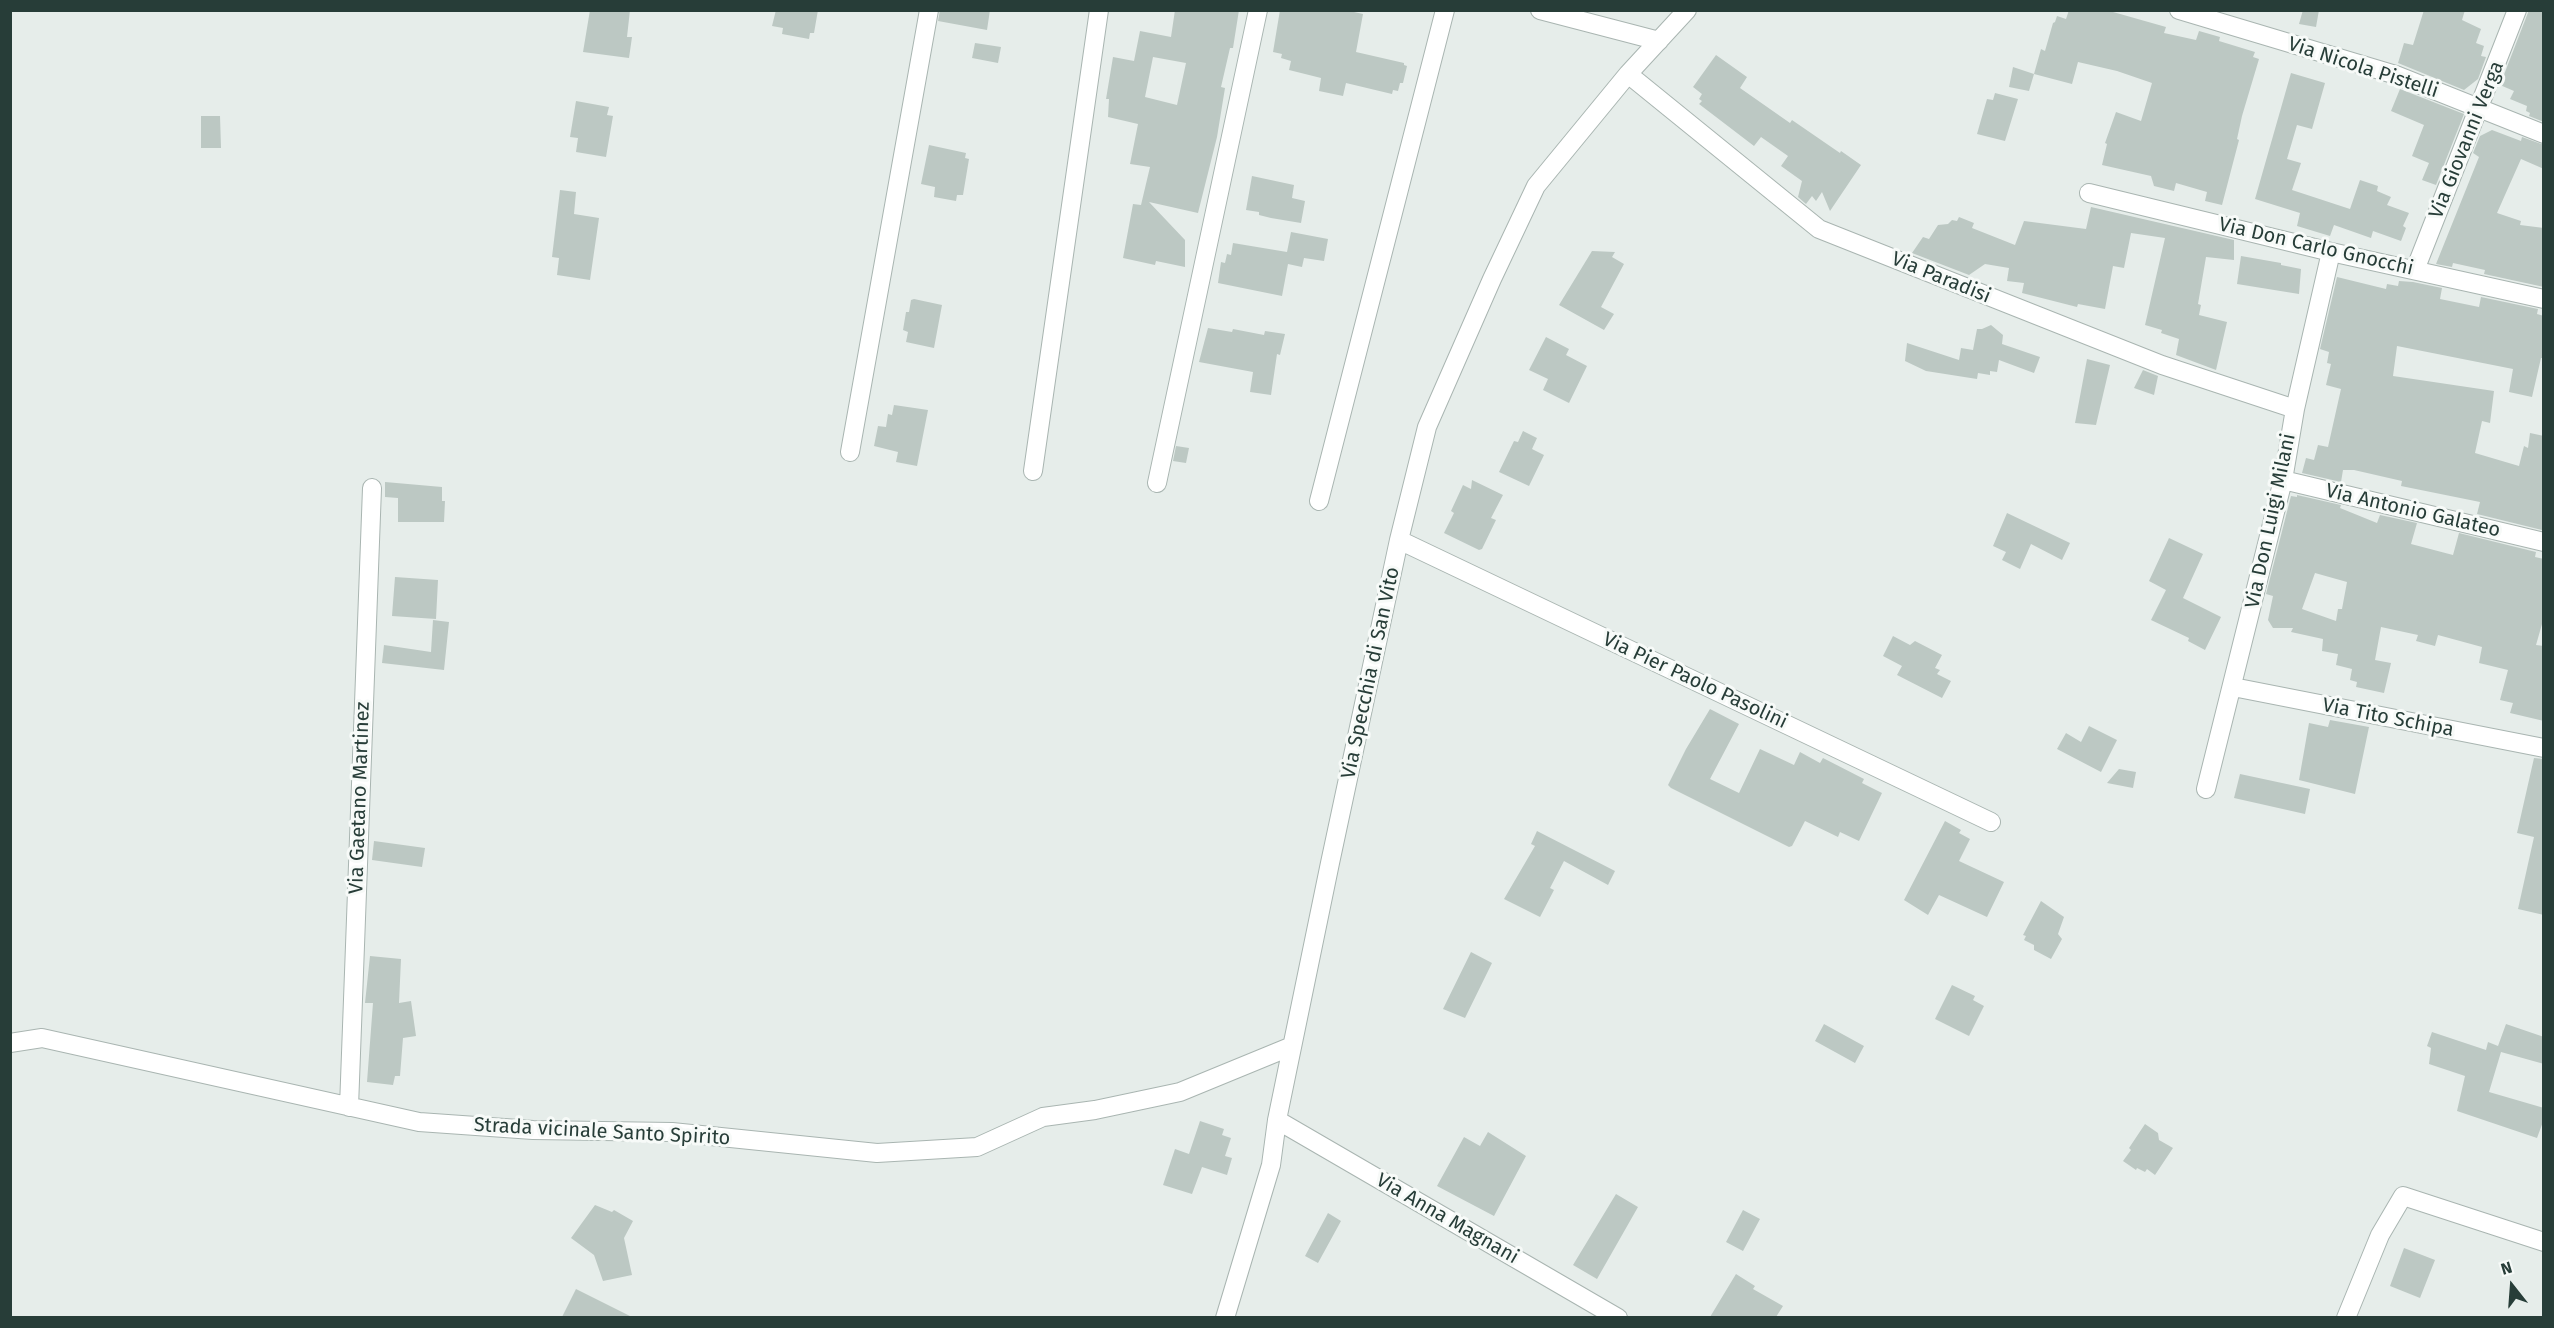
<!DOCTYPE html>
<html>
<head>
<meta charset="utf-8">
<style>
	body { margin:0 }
	#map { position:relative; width:2554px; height:1328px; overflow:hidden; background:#e6edea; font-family:"Fira Sans",sans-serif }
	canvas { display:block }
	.frame { position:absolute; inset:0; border:12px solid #273d38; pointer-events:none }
	.north { position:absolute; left:2482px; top:1256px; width:60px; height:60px; -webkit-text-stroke:4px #f7faf8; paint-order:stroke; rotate:343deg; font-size:16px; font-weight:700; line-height:24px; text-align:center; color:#273d38 }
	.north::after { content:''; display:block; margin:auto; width:21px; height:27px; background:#273d38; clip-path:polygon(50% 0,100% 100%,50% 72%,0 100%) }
</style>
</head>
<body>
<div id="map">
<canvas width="2554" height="1328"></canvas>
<div class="frame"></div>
<div class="north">N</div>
</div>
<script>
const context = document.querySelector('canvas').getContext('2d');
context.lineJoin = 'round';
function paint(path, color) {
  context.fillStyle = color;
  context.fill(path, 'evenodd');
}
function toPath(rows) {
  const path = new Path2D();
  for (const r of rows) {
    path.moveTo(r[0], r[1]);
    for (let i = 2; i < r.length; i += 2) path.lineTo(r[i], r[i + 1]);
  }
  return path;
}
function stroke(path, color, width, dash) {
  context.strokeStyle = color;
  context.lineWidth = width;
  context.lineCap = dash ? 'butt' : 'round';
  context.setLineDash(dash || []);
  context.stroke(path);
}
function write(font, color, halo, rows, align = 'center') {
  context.font = font + ' "Fira Sans",sans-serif';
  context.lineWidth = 6;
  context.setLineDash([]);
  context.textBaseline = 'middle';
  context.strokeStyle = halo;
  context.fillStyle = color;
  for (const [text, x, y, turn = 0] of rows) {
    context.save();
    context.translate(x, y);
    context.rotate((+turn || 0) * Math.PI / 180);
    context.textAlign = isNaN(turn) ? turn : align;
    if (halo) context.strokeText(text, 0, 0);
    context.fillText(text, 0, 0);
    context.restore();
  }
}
paint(toPath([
	[590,10,630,10,627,37,632,37,629,58,583,52],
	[776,10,818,10,814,33,810,33,809,39,782,34,783,28,772,26],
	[940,10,990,10,987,30,938,21],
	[1175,10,1239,10,1233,48,1230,48,1221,87,1225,88,1217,137,1198,213,1149,202,1185,240,1185,267,1156,261,1155,265,1123,258,1133,204,1141,205,1150,167,1130,164,1138,124,1108,117,1109,99,1106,99,1113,57,1134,61,1140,31,1171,37],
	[1153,57,1186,63,1177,105,1145,97],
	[1280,10,1345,10,1363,14,1356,52,1404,63,1404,65,1407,66,1403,83,1400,83,1398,91,1393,90,1392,94,1346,83,1343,96,1319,91,1321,78,1289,70,1291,61,1281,58,1282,54,1273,52],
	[2069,10,2106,10,2166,27,2164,33,2196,40,2199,31,2220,37,2219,41,2255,52,2253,57,2259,59,2242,116,2237,139,2239,140,2222,205,2205,201,2207,192,2176,183,2174,191,2154,186,2151,176,2102,165,2107,144,2105,143,2116,112,2141,121,2152,83,2117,71,2078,62,2072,84,2034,74,2041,49,2045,51,2053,23,2055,22,2057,16,2066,19],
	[2303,10,2319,10,2316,27,2299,24],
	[2424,10,2465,10,2462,20,2481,29,2476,43,2484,46,2481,56,2486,57,2478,79,2464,90,2398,63,2404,43,2413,45],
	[2529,10,2544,10,2544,122,2529,116,2530,113,2526,111,2527,106,2510,99,2514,91,2500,85],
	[975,43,1001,47,998,63,972,58],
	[1716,55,1747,77,1740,88,1790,123,1792,120,1840,153,1841,151,1861,165,1830,211,1822,192,1816,201,1812,196,1806,204,1798,197,1802,181,1781,166,1788,156,1761,137,1754,146,1699,104,1702,101,1699,99,1702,94,1693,87],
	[2013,67,2034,74,2029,91,2009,87],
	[2291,73,2325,83,2312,129,2297,125,2287,159,2301,163,2292,190,2350,209,2360,180,2378,186,2377,191,2391,197,2387,205,2409,213,2403,226,2406,228,2401,241,2373,231,2371,238,2334,225,2330,236,2297,226,2300,213,2255,199],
	[2400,89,2464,114,2436,185,2422,180,2429,163,2412,156,2424,125,2391,111],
	[1995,93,2018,99,2005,141,1977,134,1987,99,1993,100],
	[576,101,609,107,607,115,613,116,606,157,576,152,578,138,570,137],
	[201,116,220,116,221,148,201,148],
	[2492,130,2521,141,2522,137,2544,145,2544,169,2521,159,2497,213,2521,221,2520,225,2544,228,2544,287,2484,274,2485,270,2453,263,2452,267,2436,264,2479,157,2473,153,2480,136],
	[929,145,966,153,965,158,969,159,963,195,957,195,956,201,934,197,935,187,921,184],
	[1252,176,1294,185,1292,198,1305,201,1301,223,1271,218,1259,215,1259,212,1246,210],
	[560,190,576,192,574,214,599,218,590,280,557,275,559,258,552,257],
	[2091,207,2234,240,2234,260,2206,257,2198,304,2201,305,2199,315,2227,322,2216,370,2176,355,2179,339,2161,333,2162,330,2145,325,2165,238,2131,233,2124,268,2113,266,2105,309,2078,304,2077,307,2022,293,2024,283,2007,281,2009,268,1985,264,1969,275,1912,253,1923,237,1929,239,1938,225,1948,224,1952,220,1957,221,1959,217,1974,223,1972,228,2015,245,2024,221,2086,229],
	[1291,232,1328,239,1324,261,1304,258,1302,267,1288,264,1282,296,1218,283,1221,262,1225,263,1227,254,1231,255,1233,243,1287,252],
	[1592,251,1615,252,1612,257,1624,264,1601,307,1614,314,1604,330,1559,305],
	[2241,256,2281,263,2281,265,2301,269,2299,294,2237,284],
	[2337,277,2386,289,2387,284,2398,286,2399,281,2413,282,2442,288,2440,299,2479,307,2481,297,2538,309,2537,314,2544,316,2544,358,2541,358,2532,397,2509,392,2513,369,2397,346,2393,376,2494,391,2490,423,2482,421,2475,453,2519,466,2524,446,2528,448,2530,433,2544,436,2542,530,2477,514,2480,502,2401,486,2402,481,2354,470,2343,470,2341,482,2302,473,2306,458,2314,460,2318,445,2328,447,2341,389,2326,385,2331,364,2327,363,2329,352,2320,349],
	[914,299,942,305,934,348,906,342,908,332,903,330,906,312,909,312,911,300],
	[1991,325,2003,335,2002,344,2040,357,2034,373,1999,360,1997,372,1990,371,1990,375,1978,373,1977,379,1926,371,1905,361,1907,343,1959,360,1961,348,1973,350,1977,329,1982,329],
	[1208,328,1232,332,1233,329,1264,335,1265,331,1285,334,1280,355,1277,354,1271,395,1250,392,1253,372,1199,362],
	[1546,337,1569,349,1566,355,1587,366,1569,403,1543,390,1548,379,1529,370],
	[2087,359,2110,365,2096,425,2075,423],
	[2143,370,2158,376,2154,395,2134,388],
	[894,405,928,410,917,466,896,462,898,452,874,446,878,426,886,427,888,414,892,415],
	[1523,431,1537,438,1532,449,1544,455,1529,486,1499,472,1514,441,1518,442],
	[1176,446,1189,448,1186,463,1173,461],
	[1472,480,1503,495,1491,518,1496,520,1482,549,1479,550,1444,533,1454,513,1451,511,1463,485,1471,489],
	[385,482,442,487,442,501,445,501,444,522,398,522,398,498,385,497],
	[2297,495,2341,505,2340,508,2377,523,2380,515,2417,523,2411,544,2453,555,2459,533,2536,552,2535,557,2544,559,2544,617,2536,645,2544,646,2544,721,2510,713,2513,703,2500,700,2508,670,2479,663,2482,647,2438,635,2435,646,2416,641,2418,635,2381,627,2375,660,2391,663,2384,693,2356,687,2357,682,2350,680,2352,669,2336,665,2338,654,2322,651,2323,639,2291,632,2293,628,2273,628,2268,620,2273,596,2266,594,2291,496,2297,497],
	[2315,573,2347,582,2342,609,2338,609,2336,621,2302,609],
	[2007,513,2070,543,2062,560,2031,544,2020,569,2002,560,2006,552,1993,546],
	[2169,538,2203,554,2183,598,2221,617,2205,650,2188,641,2189,638,2151,620,2166,590,2149,581],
	[395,577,438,580,436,619,392,616],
	[433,620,449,622,444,670,382,663,384,645,431,652],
	[1893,636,1910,645,1915,641,1942,655,1935,668,1940,670,1937,674,1951,681,1942,698,1897,675,1902,666,1883,656],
	[1710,709,1739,724,1710,779,1739,793,1760,749,1794,765,1800,752,1820,763,1823,758,1864,779,1862,783,1882,793,1859,841,1840,832,1838,837,1805,821,1792,846,1789,847,1671,788,1668,785,1686,749],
	[2330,720,2369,727,2355,794,2299,780,2309,723,2328,727],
	[2089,726,2117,740,2101,772,2057,749,2066,733,2081,742],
	[2534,758,2544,759,2544,915,2518,909,2534,837,2517,833],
	[2119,769,2136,772,2133,788,2107,783],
	[2240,774,2310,789,2305,814,2234,798],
	[1945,821,1961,830,1959,833,1970,839,1959,861,2004,882,1987,917,1939,895,1928,915,1904,900],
	[1537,831,1615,871,1608,885,1564,861,1550,888,1554,890,1540,917,1504,899,1535,846,1531,844],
	[374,841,425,848,422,867,372,860],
	[2041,901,2064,917,2058,934,2062,939,2051,959,2034,950,2034,945,2024,940,2026,936,2023,935],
	[1471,952,1492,963,1465,1018,1443,1009],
	[370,956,401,959,399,1003,411,1001,416,1036,403,1038,400,1076,395,1076,393,1085,367,1082,373,1003,365,1003],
	[1952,985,1975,996,1973,1000,1984,1006,1969,1036,1935,1019],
	[1824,1024,1864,1046,1855,1063,1815,1041],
	[2506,1024,2544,1037,2544,1064,2501,1052,2489,1092,2544,1108,2544,1119,2537,1138,2457,1111,2465,1076,2429,1064,2431,1048,2427,1046,2432,1032,2486,1050,2488,1042,2498,1046],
	[1200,1121,1224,1129,1222,1135,1231,1138,1225,1156,1232,1158,1227,1175,1202,1167,1192,1194,1163,1185,1175,1149,1189,1154],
	[2145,1124,2158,1133,2159,1140,2173,1148,2155,1175,2147,1169,2145,1172,2137,1168,2136,1170,2123,1161,2131,1150,2129,1148],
	[1488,1132,1526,1156,1494,1216,1437,1186,1464,1137,1480,1146],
	[1616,1194,1638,1207,1597,1279,1573,1265],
	[595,1205,612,1212,614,1210,633,1221,624,1238,632,1275,603,1281,594,1255,571,1238],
	[1743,1210,1760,1219,1743,1251,1726,1242],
	[1328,1213,1341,1221,1318,1263,1305,1256],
	[2404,1248,2435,1260,2420,1298,2390,1286],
	[1736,1274,1755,1286,1753,1289,1783,1306,1776,1317,1710,1317],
	[576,1289,632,1317,562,1317]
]), '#bcc8c3');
const minor = toPath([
	[1540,10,1659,41],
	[2179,10,2396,75,2544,134],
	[1628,74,1819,229,2162,365,2295,409],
	[2089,193,2331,252,2544,299],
	[2415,270,2517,10],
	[850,452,929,10],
	[1033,471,1099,10],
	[2283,480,2544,542],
	[1157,483,1258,10],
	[1319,501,1445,10],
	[1399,540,1991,822],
	[2233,687,2544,748],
	[2206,789,2283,480,2295,409,2331,252],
	[10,1043,42,1038,419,1122,533,1130,672,1132,877,1153,977,1147,1043,1117,1095,1110,1180,1092,1292,1046],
	[349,1107,372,488],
	[1277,1120,1618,1318],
	[1225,1318,1271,1165,1277,1120,1330,863,1399,540,1427,427,1492,279,1536,186,1628,74,1687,10],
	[2346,1318,2380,1235,2403,1196,2544,1242]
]);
stroke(minor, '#a9b5b1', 20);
stroke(minor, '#fff', 18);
write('20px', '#273d38', '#f7faf8', [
	["Via Nicola Pistelli",2363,68,18],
	["Via Giovanni Verga",2467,140,-68],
	["Via Don Carlo Gnocchi",2316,247,13],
	["Via Paradisi",1941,278,22],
	["Via Antonio Galateo",2413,511,13],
	["Via Don Luigi Milani",2271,521,-78],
	["Via Specchia di San Vito",1371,673,-78],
	["Via Pier Paolo Pasolini",1695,681,25],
	["Via Tito Schipa",2388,718,11],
	["Via Gaetano Martinez",360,798,-88],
	["Strada vicinale Santo Spirito",602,1132,3],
	["Via Anna Magnani",1447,1219,30]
]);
</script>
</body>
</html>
